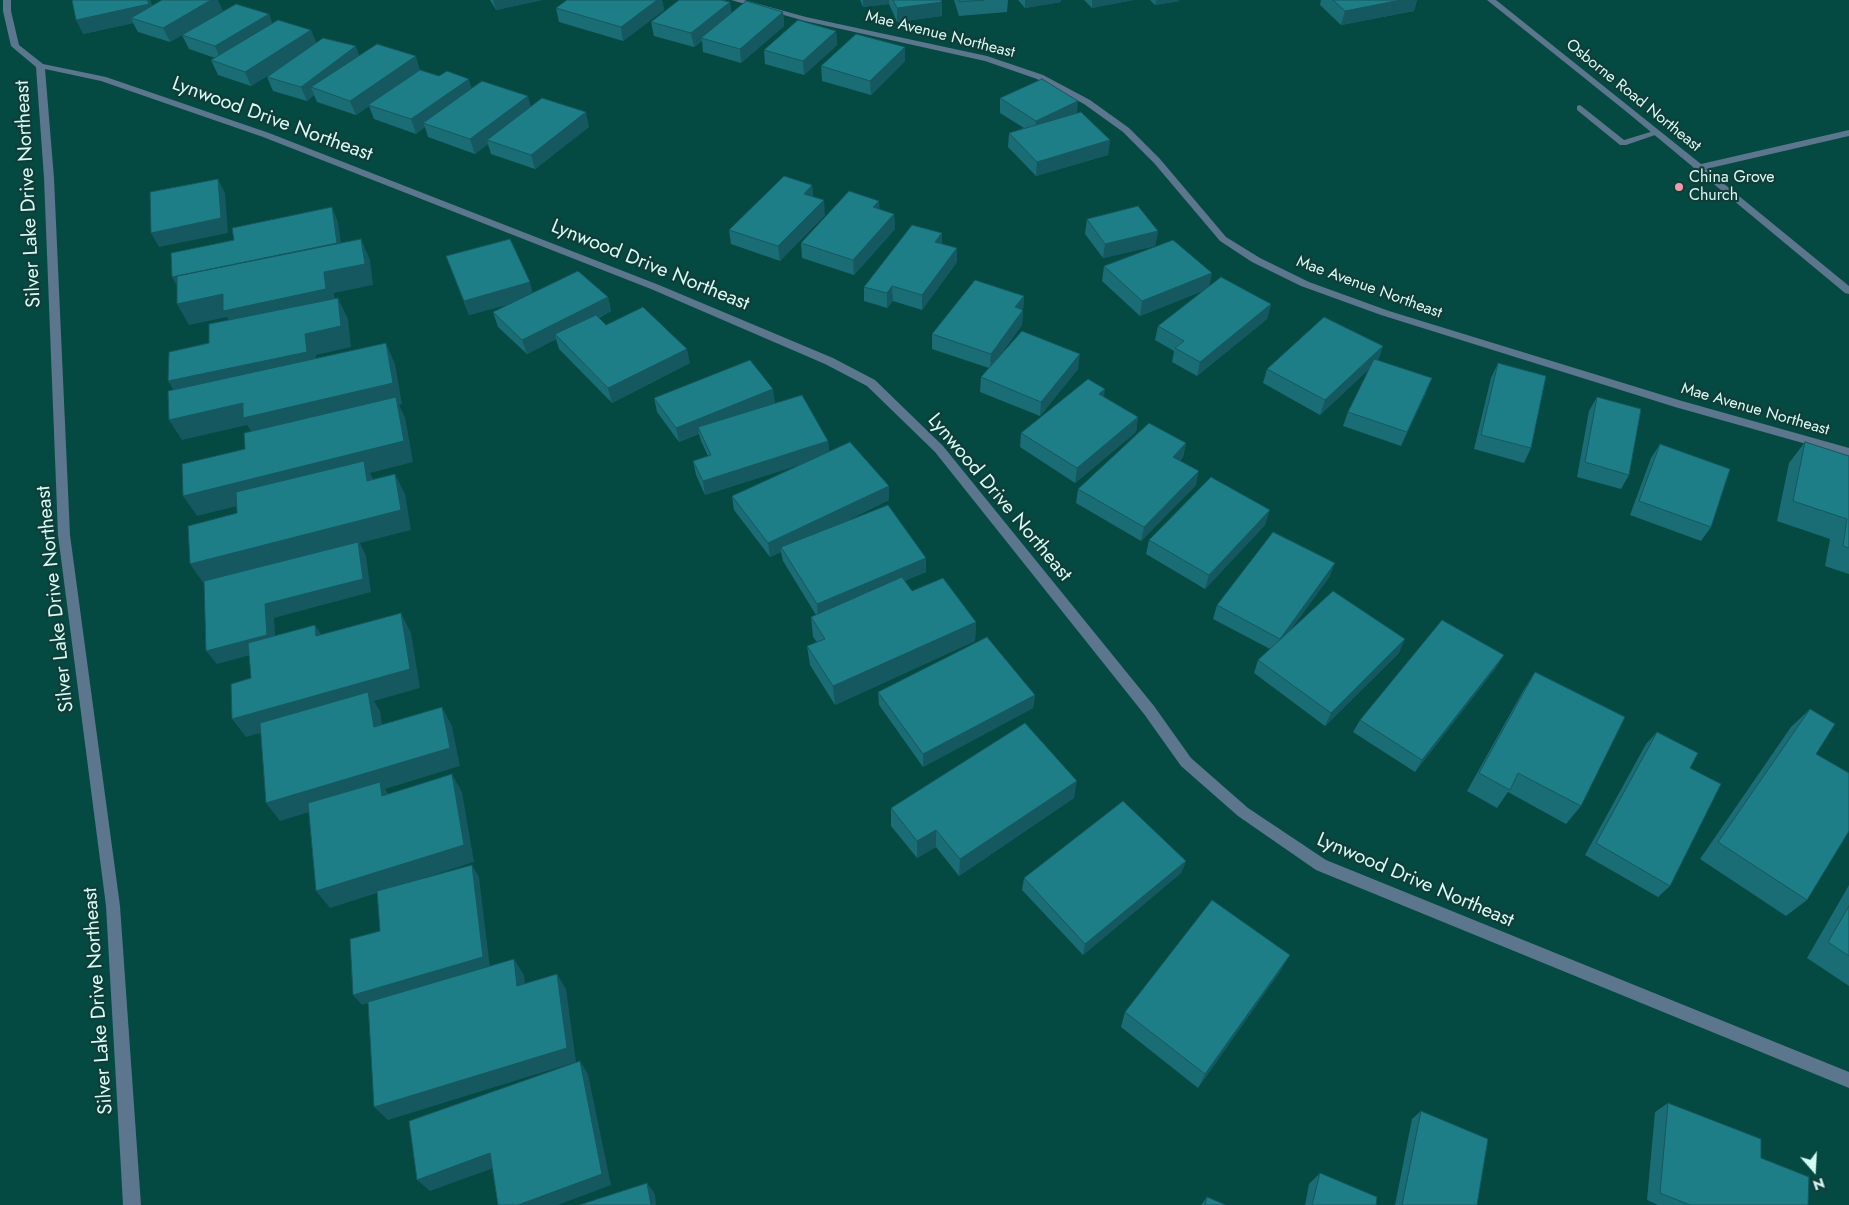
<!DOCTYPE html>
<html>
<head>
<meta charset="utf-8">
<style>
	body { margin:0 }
	#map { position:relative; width:1849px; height:1205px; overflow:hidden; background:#054943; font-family:Jost,sans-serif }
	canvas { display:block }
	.north { position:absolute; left:1789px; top:1145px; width:50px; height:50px; -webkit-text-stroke:4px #123c38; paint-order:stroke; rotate:161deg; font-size:14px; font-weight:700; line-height:20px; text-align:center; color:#d5fbf5 }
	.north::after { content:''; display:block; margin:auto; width:18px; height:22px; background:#d5fbf5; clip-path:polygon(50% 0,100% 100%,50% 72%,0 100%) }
</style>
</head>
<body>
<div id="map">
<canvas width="1849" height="1205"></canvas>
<div class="north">N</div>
</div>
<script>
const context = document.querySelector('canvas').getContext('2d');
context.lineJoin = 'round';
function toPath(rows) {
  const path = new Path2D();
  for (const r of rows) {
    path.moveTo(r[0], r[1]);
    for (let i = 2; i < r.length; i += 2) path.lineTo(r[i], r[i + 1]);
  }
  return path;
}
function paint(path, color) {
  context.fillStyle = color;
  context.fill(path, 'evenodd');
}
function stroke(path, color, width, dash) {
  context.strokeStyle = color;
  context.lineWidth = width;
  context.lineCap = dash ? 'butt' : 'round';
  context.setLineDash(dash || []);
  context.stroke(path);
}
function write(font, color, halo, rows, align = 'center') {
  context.font = font + ' Jost,sans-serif';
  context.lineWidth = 4.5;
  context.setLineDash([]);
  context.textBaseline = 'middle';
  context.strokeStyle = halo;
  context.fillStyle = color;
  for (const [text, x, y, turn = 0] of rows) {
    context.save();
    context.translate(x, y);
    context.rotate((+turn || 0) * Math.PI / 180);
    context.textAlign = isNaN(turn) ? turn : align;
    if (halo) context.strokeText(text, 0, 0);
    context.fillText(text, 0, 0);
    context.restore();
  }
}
paint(toPath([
	[1580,105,1624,140,1657,130,1661,133,1626,145,1620,145,1577,110,1577,106,1580,105]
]), '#5b768d');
paint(toPath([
	[3,0,11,0,11,11,19,45,43,64,106,77,269,133,659,285,833,358,875,380,943,446,1154,706,1191,758,1248,808,1326,860,1849,1072,1849,1088,1316,870,1238,816,1181,766,1144,714,935,452,867,386,825,364,651,289,263,137,101,81,45,69,54,178,70,535,120,906,141,1205,123,1205,106,906,58,535,44,178,36,67,11,46,3,11,3,0],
	[731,0,744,0,806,17,987,56,1043,75,1090,100,1129,128,1160,159,1226,237,1260,258,1309,282,1389,311,1682,401,1849,448,1849,456,1675,407,1381,315,1301,286,1252,262,1220,241,1154,163,1123,132,1084,104,1037,79,985,61,805,21,731,0],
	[1487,0,1496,0,1701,164,1849,130,1849,136,1706,169,1849,286,1849,294,1845,293,1698,171,1694,170,1693,167,1628,113,1487,0]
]), '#5b768d');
paint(toPath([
	[72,0,150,0,152,6,223,11,170,42,138,32,133,23,83,34],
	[490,0,542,0,496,10],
	[567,0,662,0,664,10,623,41,559,22,556,8],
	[860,0,941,0,942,16,897,22,889,4,863,7],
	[954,0,1008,0,1007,12,959,16],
	[1018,0,1061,0,1061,2,1025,8],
	[1084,0,1133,0,1092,8],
	[1150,0,1179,0,1179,1,1155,5],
	[1321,0,1417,0,1414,11,1341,25,1320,5],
	[730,2,731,13,783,12,784,26,741,63,703,52,702,41,694,47,654,36,651,22],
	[269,14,272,23,311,30,316,43,359,55,420,70,472,88,531,107,589,127,535,169,491,154,488,144,475,154,428,137,425,127,416,134,374,119,369,106,356,115,317,102,314,95,307,101,273,91,267,77,294,59,251,86,218,75,211,60,215,58,189,49,182,35],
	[836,31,837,45,804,75,765,64,764,50],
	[905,61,871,95,822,81,821,66],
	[1000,98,1077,114,1110,140,1108,155,1036,176,1008,147,1009,133,1024,128,1000,113],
	[812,185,813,197,825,215,780,261,731,244,729,230],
	[894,214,895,229,854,275,802,258,801,243],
	[1087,219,1158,231,1155,246,1103,258,1085,234],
	[942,243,957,262,922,310,893,301,887,308,864,301,864,287],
	[446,256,533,293,608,297,611,311,599,318,606,325,690,363,612,403,559,349,556,339,527,354,498,327,493,312,513,303,469,315],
	[1104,266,1209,286,1271,304,1267,319,1197,376,1172,362,1174,351,1155,340,1158,326,1205,290,1140,316,1102,281],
	[1024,296,1022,325,998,358,1078,369,1040,416,980,392,981,377,989,368,932,349,932,334],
	[1383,346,1378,360,1426,393,1401,446,1343,426,1348,412,1369,369,1320,415,1263,383,1267,369],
	[1498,363,1531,448,1524,463,1474,449,1491,378],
	[1597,397,1629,475,1621,489,1577,477,1589,411],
	[654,398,775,403,769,405,828,441,829,452,889,486,889,500,840,524,926,572,904,581,912,591,976,622,975,641,835,705,810,665,807,646,817,642,813,637,811,617,816,615,783,561,781,552,770,557,734,510,732,496,805,463,705,495,696,475,693,461,708,456,701,441,699,434,679,442,657,412],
	[1138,417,1136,432,1075,483,1020,447,1021,433],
	[1805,442,1849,456,1849,574,1825,566,1830,539,1777,521,1789,463],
	[1186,443,1183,457,1180,461,1196,485,1141,541,1076,503,1078,489],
	[1660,444,1711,527,1701,541,1630,515,1651,458],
	[1265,525,1205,589,1146,554,1149,540],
	[1330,576,1292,628,1399,653,1325,726,1254,673,1258,660,1270,649,1213,619,1217,605],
	[1504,655,1495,669,1415,772,1353,732,1360,720],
	[1535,672,1581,806,1566,824,1508,792,1497,808,1467,791,1523,691],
	[878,692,1035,695,1033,708,923,767,879,705],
	[1810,709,1816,754,1807,900,1786,916,1700,859,1791,727],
	[1657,732,1690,768,1670,886,1658,897,1585,855,1646,744],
	[1074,798,959,876,936,847,917,858,891,826,891,808],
	[1186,861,1181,873,1083,955,1022,890,1024,878],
	[1849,885,1849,986,1807,958],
	[1281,970,1198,1088,1121,1027,1125,1012],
	[1668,1103,1761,1158,1808,1205,1658,1205,1647,1200,1655,1112],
	[1421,1111,1477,1205,1395,1205,1412,1119],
	[1320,1173,1376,1205,1305,1205,1309,1184],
	[1207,1197,1226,1205,1201,1205]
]), '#1a6c75');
paint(toPath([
	[147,0,150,0,155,18,131,18,133,23,83,34,76,20],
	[211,0,218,0,223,11,170,42,163,28],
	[493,0,542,0,496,10],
	[657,0,662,0,664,10,623,41,621,27],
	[863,0,889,0,889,4,863,7],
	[1025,0,1061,0,1061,2,1025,8],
	[1092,0,1133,0,1092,8],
	[1156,0,1179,0,1179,1,1155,5],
	[1401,0,1417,0,1414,11,1341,25,1345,11],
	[730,2,732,16,701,38,702,41,694,47,691,33],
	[942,2,942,16,897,22,897,8],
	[783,12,784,26,741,63,740,49],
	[269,14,274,28,221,61,215,46],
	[311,30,316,44,251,86,245,72],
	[836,31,837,45,804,75,803,61],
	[356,46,361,61,311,87,314,95,307,101,301,87],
	[905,47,905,61,871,95,870,81],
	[416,56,420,70,368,105,369,106,356,115,350,101],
	[469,79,473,93,423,123,425,127,416,134,411,119],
	[528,96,532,111,487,140,488,144,475,154,470,139],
	[1078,101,1077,115,1035,135,1036,121],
	[586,112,589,127,535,169,531,155],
	[1110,140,1108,155,1036,176,1037,162],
	[218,179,225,193,228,233,159,247,151,233],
	[812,185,813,200,804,194],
	[824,200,825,215,780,261,778,246],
	[879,201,880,215,873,207],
	[332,207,338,222,343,258,180,292,172,277],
	[894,214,895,229,854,275,853,260],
	[1158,231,1155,246,1103,258,1105,244],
	[942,233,942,247,935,242],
	[361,239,370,260,373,285,334,293,336,310,235,332,227,317,189,325,177,304,324,272],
	[957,248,957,262,922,310,922,295],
	[1212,273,1209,288,1140,316,1142,301],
	[530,282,534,297,469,315,464,301],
	[892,286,893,301,887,308,887,293],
	[1024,296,1023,310,1015,307],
	[608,297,611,311,559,338,555,334,556,339,527,354,522,340],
	[338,298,348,319,351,347,316,355,317,373,181,402,168,381,305,334],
	[1271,304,1267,319,1197,376,1200,362],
	[1023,310,1022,325,990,369,991,354],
	[386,343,395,364,402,404,399,405,405,417,413,462,370,473,374,481,367,481,366,474,197,516,183,496,404,441,255,438,247,425,182,440,169,420],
	[1383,346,1377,361,1320,415,1325,400],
	[687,349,690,363,612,403,608,388],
	[1080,354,1078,369,1040,416,1041,402],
	[1432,378,1426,393,1401,446,1407,432],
	[773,389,775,403,701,433,698,427,699,434,679,442,676,428],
	[1105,389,1103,404,1099,394],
	[1138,417,1136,432,1075,483,1077,468],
	[828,441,830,455,705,495,703,481],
	[1186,443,1183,457,1170,471,1173,457],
	[1199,471,1196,485,1141,541,1144,527],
	[395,474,405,494,411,530,360,543,366,556,371,592,274,618,276,648,217,664,206,651,265,604,359,544,204,584,190,564],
	[889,486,889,500,783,551,781,547,781,552,770,557,768,543],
	[1270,510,1265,525,1205,589,1209,575],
	[926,558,926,572,818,617,817,604],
	[1335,563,1330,576,1275,652,1280,639],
	[401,613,411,633,420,688,374,701,380,711,385,746,374,727,370,702,246,737,232,719],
	[976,622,975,641,835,705,833,686],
	[315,625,327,644,316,636],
	[1405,639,1399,653,1325,726,1331,713],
	[1504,655,1495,669,1415,772,1422,760],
	[1035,695,1033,708,923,767,923,754],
	[442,707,452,726,460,766,385,789,392,800,382,796,381,790,280,821,266,803],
	[452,774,462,792,474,862,330,908,316,891],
	[1077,781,1074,798,959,876,960,859],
	[936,830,936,847,917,858,917,841],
	[1186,861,1181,873,1083,955,1085,944],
	[472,865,479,877,490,968,362,1005,353,995],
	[1290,955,1281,970,1198,1088,1205,1074],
	[514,959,524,975,527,1001,517,986],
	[557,974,566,989,576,1062,388,1120,374,1107],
	[580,1061,588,1074,611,1185,558,1205,518,1205],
	[490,1153,502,1165,430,1191,417,1180],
	[647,1183,655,1194,656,1205,651,1205]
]), '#15585f');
const building = toPath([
	[72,0,147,0,149,4,76,20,72,0],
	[162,0,211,0,163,28,131,18,162,0],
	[567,0,657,0,621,27,556,8,567,0],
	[679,0,721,0,730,2,691,33,651,22,679,0],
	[893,0,941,0,942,2,897,8,893,0],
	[959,0,984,0,959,2,959,0],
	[1333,0,1401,0,1345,11,1333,0],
	[746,1,783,12,740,49,701,38,746,1],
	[236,4,269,14,215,46,182,35,236,4],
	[278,20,311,30,245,72,211,60,278,20],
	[798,20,836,31,803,61,764,50,798,20],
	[856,34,905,47,870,81,821,66,856,34],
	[323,38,356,46,301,87,267,77,323,38],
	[377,44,416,56,350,101,311,87,377,44],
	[420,70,439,76,447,71,469,79,411,119,368,105,420,70],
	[1042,79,1078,101,1036,121,1000,98,1042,79],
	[482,81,528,96,470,139,423,123,482,81],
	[542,98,586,112,531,155,487,140,542,98],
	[1081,112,1110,140,1037,162,1009,133,1081,112],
	[784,176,812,185,804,194,824,200,778,246,729,230,784,176],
	[218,179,221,218,151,233,150,192,218,179],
	[849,191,879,201,873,207,894,214,853,260,801,243,849,191],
	[1138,206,1158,231,1105,244,1087,219,1138,206],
	[332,207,337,243,172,277,171,253,234,240,232,228,332,207],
	[912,225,942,233,935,242,957,248,922,295,892,286,887,293,864,287,912,225],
	[361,239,365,264,324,272,326,289,223,311,223,294,177,304,177,276,361,239],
	[510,239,530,282,464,301,446,256,510,239],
	[1173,240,1212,273,1142,301,1104,266,1173,240],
	[578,271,608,297,522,340,493,312,578,271],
	[1221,277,1271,304,1200,362,1175,348,1184,341,1158,326,1221,277],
	[975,280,1024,296,1015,307,1023,310,991,354,932,334,975,280],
	[338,298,341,326,305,334,307,352,168,381,169,352,209,343,209,324,338,298],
	[643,307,687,349,608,388,555,334,596,315,606,325,643,307],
	[1324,317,1383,346,1325,400,1267,369,1324,317],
	[1022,331,1080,354,1041,402,981,377,1022,331],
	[386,343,393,383,243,418,243,403,169,420,168,391,386,343],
	[1374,359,1432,378,1407,432,1348,412,1374,359],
	[750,360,773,389,676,428,654,398,750,360],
	[1498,363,1546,376,1531,448,1481,435,1498,363],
	[1088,379,1105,389,1099,394,1138,417,1077,468,1021,433,1088,379],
	[802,395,828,441,703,481,693,461,711,455,698,427,802,395],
	[396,397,404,441,183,496,182,464,245,449,244,433,396,397],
	[1597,397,1641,409,1629,475,1585,462,1597,397],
	[1149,423,1186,443,1173,457,1199,471,1144,527,1078,489,1149,423],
	[850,442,889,486,768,543,732,496,850,442],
	[1805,442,1849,456,1849,548,1843,546,1847,519,1793,501,1805,442],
	[1660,444,1730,469,1711,527,1639,501,1660,444],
	[364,461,367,481,395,474,401,510,190,564,188,526,237,513,236,492,364,461],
	[1211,477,1270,510,1209,575,1149,540,1211,477],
	[888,505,926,558,817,604,781,547,888,505],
	[1273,532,1335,563,1280,639,1217,605,1273,532],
	[358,542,363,579,265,604,267,635,206,651,204,581,358,542],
	[902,577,912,591,943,578,976,622,833,686,807,646,825,639,811,617,902,577],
	[1333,591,1405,639,1331,713,1258,660,1333,591],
	[401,613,410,669,232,719,231,684,251,678,248,643,315,625,316,636,401,613],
	[1442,620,1504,655,1422,760,1360,720,1442,620],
	[987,637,1035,695,923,754,878,692,987,637],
	[1535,672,1625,717,1581,806,1518,773,1510,790,1479,773,1535,672],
	[368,692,374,727,442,707,450,748,266,803,260,723,368,692],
	[1810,709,1835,724,1816,754,1849,773,1849,831,1807,900,1718,842,1810,709],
	[1025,723,1077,781,960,859,936,830,917,841,891,808,1025,723],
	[1657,732,1698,753,1690,768,1721,784,1670,886,1596,843,1657,732],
	[452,774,464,845,316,891,308,803,380,782,382,796,452,774],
	[1123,801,1186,861,1085,944,1024,878,1123,801],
	[472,865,483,957,353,995,350,939,380,931,377,891,472,865],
	[1212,900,1290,955,1205,1074,1125,1012,1212,900],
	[1849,906,1849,956,1828,942,1849,906],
	[514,959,517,986,557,974,567,1048,374,1107,368,1002,514,959],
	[580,1061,602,1174,518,1205,498,1205,490,1153,417,1180,409,1121,580,1061],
	[1668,1103,1761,1139,1761,1158,1809,1177,1808,1205,1690,1205,1660,1193,1668,1103],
	[1421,1111,1488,1139,1477,1205,1402,1205,1421,1111],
	[1320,1173,1377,1197,1376,1205,1312,1205,1320,1173],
	[647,1183,651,1205,579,1205,647,1183],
	[1207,1197,1226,1205,1205,1205,1207,1197]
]);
paint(building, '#1e7e88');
stroke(building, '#15585f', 1);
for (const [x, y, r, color] of [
	[1679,187,5,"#f29aae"]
]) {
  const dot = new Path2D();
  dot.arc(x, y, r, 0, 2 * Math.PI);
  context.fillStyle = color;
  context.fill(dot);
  stroke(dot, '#123c38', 2);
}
write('16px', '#d5fbf5', '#123c38', [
	["Mae Avenue Northeast",940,35,14],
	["Osborne Road Northeast",1633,96,39],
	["Mae Avenue Northeast",1369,288,20],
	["Mae Avenue Northeast",1755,410,16]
]);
write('16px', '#d5fbf5', '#123c38', [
	["China Grove",1689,178],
	["Church",1689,196]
], 'left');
write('20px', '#d5fbf5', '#123c38', [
	["Lynwood Drive Northeast",272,120,20],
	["Silver Lake Drive Northeast",29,194,-93],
	["Lynwood Drive Northeast",650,266,22],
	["Lynwood Drive Northeast",999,498,50],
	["Silver Lake Drive Northeast",56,599,-96],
	["Lynwood Drive Northeast",1415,881,23],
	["Silver Lake Drive Northeast",99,1001,-94]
]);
</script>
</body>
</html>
